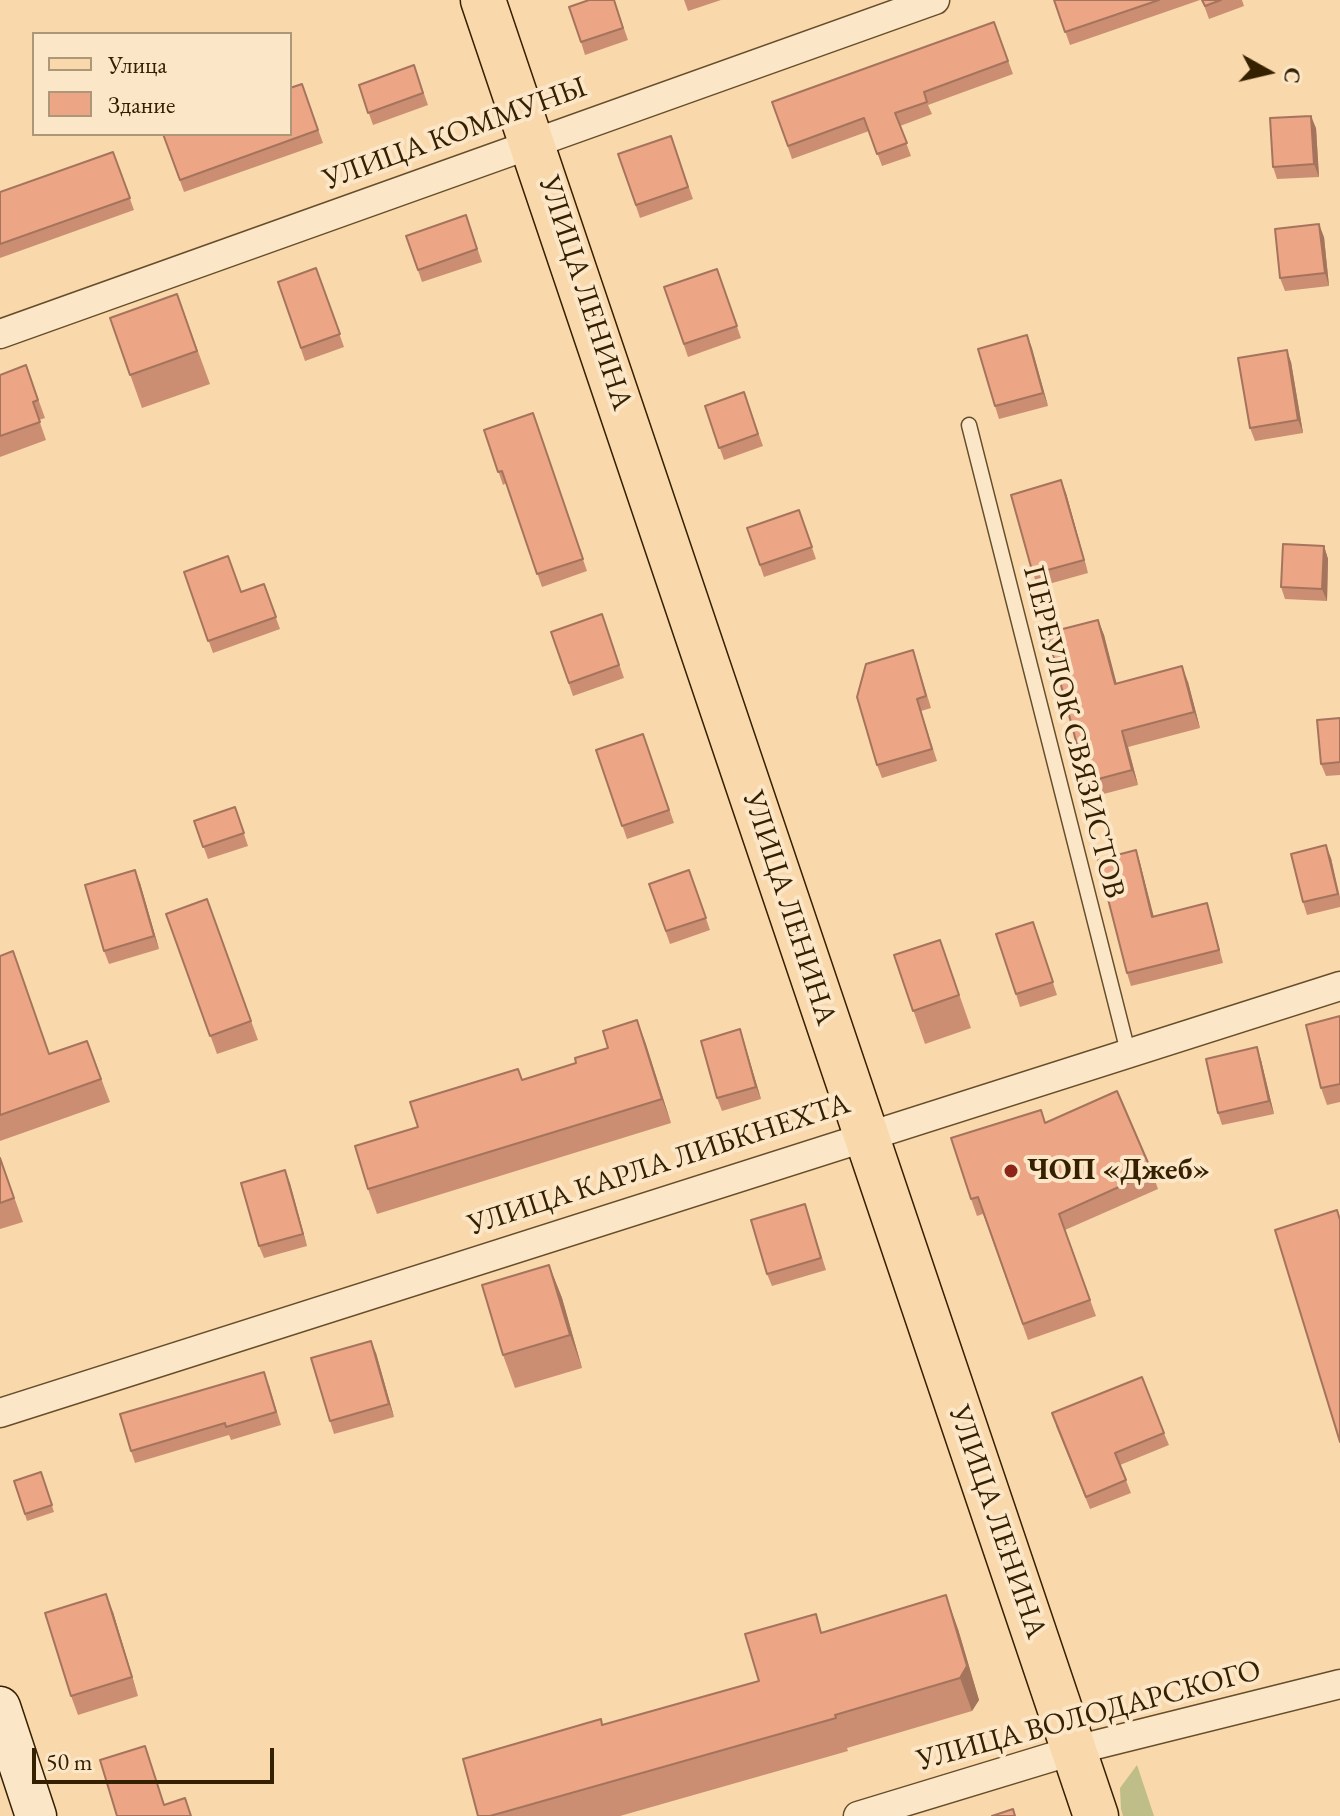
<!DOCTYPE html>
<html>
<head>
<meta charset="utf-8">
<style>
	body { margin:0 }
	#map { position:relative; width:1340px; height:1816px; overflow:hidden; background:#f9d8ab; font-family:"EB Garamond",serif }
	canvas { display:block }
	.legend { position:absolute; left:32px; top:32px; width:260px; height:104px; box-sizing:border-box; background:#fbe6c8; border:2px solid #ac9778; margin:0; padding:10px 14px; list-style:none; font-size:24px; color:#352000 }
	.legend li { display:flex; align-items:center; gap:16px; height:40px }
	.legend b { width:40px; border:2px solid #ac9778 }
	.north { position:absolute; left:1228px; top:32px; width:80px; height:80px; -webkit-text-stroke:6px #fbe6c8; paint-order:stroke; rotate:98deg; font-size:22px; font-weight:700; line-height:32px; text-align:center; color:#352000 }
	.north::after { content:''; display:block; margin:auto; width:28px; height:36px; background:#352000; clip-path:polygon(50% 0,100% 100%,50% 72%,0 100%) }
	.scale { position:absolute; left:32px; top:1748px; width:242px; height:36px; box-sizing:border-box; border:4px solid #352000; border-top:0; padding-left:10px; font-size:24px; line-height:28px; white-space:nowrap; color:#352000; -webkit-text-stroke:6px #fbe6c8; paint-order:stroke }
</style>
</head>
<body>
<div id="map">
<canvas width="1340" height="1816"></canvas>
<ul class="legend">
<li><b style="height:10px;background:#f9d8ab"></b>Улица</li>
<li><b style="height:22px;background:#eca585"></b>Здание</li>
</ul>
<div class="north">С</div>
<div class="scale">50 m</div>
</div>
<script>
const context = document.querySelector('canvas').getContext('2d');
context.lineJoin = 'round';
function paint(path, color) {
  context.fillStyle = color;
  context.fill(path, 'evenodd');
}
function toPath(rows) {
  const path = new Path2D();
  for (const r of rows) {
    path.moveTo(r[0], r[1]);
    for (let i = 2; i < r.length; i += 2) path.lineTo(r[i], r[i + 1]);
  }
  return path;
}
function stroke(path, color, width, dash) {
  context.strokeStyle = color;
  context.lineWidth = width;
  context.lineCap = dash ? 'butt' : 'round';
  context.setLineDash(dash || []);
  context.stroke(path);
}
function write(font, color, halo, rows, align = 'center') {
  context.font = font + ' "EB Garamond",serif';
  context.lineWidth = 8;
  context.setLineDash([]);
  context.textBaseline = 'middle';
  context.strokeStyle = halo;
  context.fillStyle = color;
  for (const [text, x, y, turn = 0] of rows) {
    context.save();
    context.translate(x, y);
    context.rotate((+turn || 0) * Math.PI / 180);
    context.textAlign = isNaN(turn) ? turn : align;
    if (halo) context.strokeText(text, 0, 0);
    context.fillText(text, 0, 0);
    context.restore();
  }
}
paint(toPath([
	[1137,1765,1154,1816,1123,1816,1121,1809,1120,1788]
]), '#bfbe88');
const service = toPath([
	[969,425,1128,1052]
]);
const minor = toPath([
	[0,334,935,0],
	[0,1413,1340,986],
	[858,1816,1075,1750,1340,1684]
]);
const secondary = toPath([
	[0,1707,36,1816]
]);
const primary = toPath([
	[483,0,1096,1816]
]);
stroke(service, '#664e2b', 17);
stroke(minor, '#664e2b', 31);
stroke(secondary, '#352000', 43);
stroke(primary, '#352000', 47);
stroke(service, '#fbe6c8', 14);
stroke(minor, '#fbe6c8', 28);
stroke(secondary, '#fbe6c8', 40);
stroke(primary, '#f9d8ab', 44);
paint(toPath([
	[614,0,628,40,585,55,581,42],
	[684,0,721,0,688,11],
	[1054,0,1200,0,1070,45],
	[1202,0,1242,0,1244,6,1209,19],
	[994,22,1013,74,928,105,932,114,900,126,911,156,882,166,869,131,792,159,772,102],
	[414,65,428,105,373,125,359,85],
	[302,84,323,143,184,192,163,134],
	[1316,128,1319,177,1277,179,1273,167],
	[671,136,693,199,640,218,618,154],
	[113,152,134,210,0,258,0,192],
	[466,215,482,262,422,282,406,236],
	[1324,237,1329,286,1285,291,1280,278],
	[316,268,344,347,305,361,278,282],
	[717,269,741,338,688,357,664,287],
	[177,294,210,384,142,408,110,318],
	[1027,335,1048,406,999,419,995,406],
	[1291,362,1303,433,1255,441,1250,428],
	[26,365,45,418,39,420,46,440,0,457,0,375],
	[744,392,763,446,724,460,705,406],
	[533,413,587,571,542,587,506,483,503,485,484,430],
	[1066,493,1088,573,1038,587,1033,574],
	[799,510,816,559,764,577,747,528],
	[1324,546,1328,559,1327,601,1285,599,1281,587],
	[184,572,241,592,264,584,280,629,213,653],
	[602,614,624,678,573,696,551,632],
	[1098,620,1104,635,1116,684,1188,682,1200,728,1128,747,1138,785,1092,797,1087,782],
	[917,662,931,708,921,711,937,761,882,778,877,765],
	[1340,718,1340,775,1326,776,1321,764],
	[643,734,674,823,627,839,596,750],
	[235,807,248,846,208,859,194,821],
	[1136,850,1140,863,1153,916,1211,916,1223,963,1131,986,1127,973],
	[1331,858,1340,897,1340,907,1307,915,1303,902],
	[689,870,710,930,670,944,649,884],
	[140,883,159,949,109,964,104,951],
	[207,899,258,1040,217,1054,166,914],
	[1033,922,1057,995,1020,1007,1016,994],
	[940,940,971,1028,925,1044,894,955],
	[0,956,49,1054,87,1041,110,1102,0,1141],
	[1340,1016,1340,1102,1327,1105,1321,1088],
	[637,1020,671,1123,377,1214,368,1189,418,1127,522,1080,576,1063,608,1048],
	[744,1042,761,1099,722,1111,717,1098],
	[1261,1060,1274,1114,1222,1125,1218,1113],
	[1045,1123,1152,1172,1158,1189,1065,1230,1096,1316,1028,1340,983,1214,977,1216,971,1199],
	[0,1157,23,1222,0,1229],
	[285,1170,307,1246,264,1258,259,1246],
	[805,1204,826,1270,772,1286,767,1274],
	[549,1265,562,1298,582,1368,515,1388,503,1355],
	[376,1353,394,1417,334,1434,330,1421],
	[269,1385,281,1425,231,1440,229,1435,135,1463,131,1451],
	[1056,1426,1164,1433,1169,1445,1120,1465,1131,1493,1090,1509],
	[41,1472,54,1512,27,1521,14,1481],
	[113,1612,138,1696,78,1715,71,1696],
	[958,1629,979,1700,972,1711,847,1748,848,1751,620,1816,478,1816,603,1725,759,1681,822,1632]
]), '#cb8e72');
paint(toPath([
	[1311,116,1316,128,1319,177,1314,164],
	[1319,224,1324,237,1329,286,1325,273],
	[1027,335,1032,348,1048,406,1043,393],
	[1287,350,1291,362,1303,433,1298,420],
	[1061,480,1066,493,1088,573,1084,560],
	[1324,546,1328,559,1327,601,1322,589],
	[1098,620,1104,635,1121,700,1115,684],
	[1182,666,1188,682,1200,728,1194,712],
	[1122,731,1128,747,1138,785,1132,770],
	[1326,845,1331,858,1340,901,1338,894],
	[1136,850,1140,863,1157,929,1152,917],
	[135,870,140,883,159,949,154,936],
	[637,1020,646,1044,671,1123,662,1099],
	[740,1029,744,1042,761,1099,756,1087],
	[1257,1047,1261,1060,1274,1114,1269,1101],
	[285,1170,290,1183,307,1246,303,1234],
	[549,1265,562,1298,582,1368,570,1335],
	[371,1341,376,1353,394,1417,389,1404],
	[106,1594,113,1612,138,1696,132,1677],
	[946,1595,958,1629,979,1700,972,1711,960,1678]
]), '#a5745d');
const building = toPath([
	[589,0,614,0,623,28,581,42,569,7,589,0],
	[1054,0,1159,0,1065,32,1054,0],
	[1202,0,1221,0,1205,6,1202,0],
	[994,22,1008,61,924,92,927,102,895,113,907,143,877,154,864,118,788,146,772,102,994,22],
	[414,65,423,93,368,113,359,85,414,65],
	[302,84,318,130,180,180,163,134,290,134,290,88,302,84],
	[1311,116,1314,164,1273,167,1270,118,1311,116],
	[671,136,688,187,636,205,618,154,671,136],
	[113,152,130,198,0,244,0,192,113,152],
	[466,215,477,249,418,270,406,236,466,215],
	[1319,224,1325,273,1280,278,1275,229,1319,224],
	[316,268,340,334,301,348,278,282,316,268],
	[717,269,737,326,684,344,664,287,717,269],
	[177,294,197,351,130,375,110,318,177,294],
	[1027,335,1043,393,995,406,978,349,1027,335],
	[1287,350,1298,420,1250,428,1238,358,1287,350],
	[26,365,38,400,33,402,40,422,0,436,0,375,26,365],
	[744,392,758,434,719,448,705,406,744,392],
	[533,413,583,559,537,574,502,471,498,472,484,430,533,413],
	[1061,480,1084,560,1033,574,1011,495,1061,480],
	[799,510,812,547,760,565,747,528,799,510],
	[1283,544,1324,546,1322,589,1281,587,1283,544],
	[228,556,241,592,264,584,276,617,208,641,184,572,228,556],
	[602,614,619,665,569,683,551,632,602,614],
	[1098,620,1115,684,1182,666,1194,712,1122,731,1132,770,1087,782,1047,633,1098,620],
	[913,650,926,696,917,699,932,749,877,765,857,697,866,664,913,650],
	[1340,718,1340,762,1321,764,1317,720,1340,718],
	[643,734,669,810,622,826,596,750,643,734],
	[235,807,244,833,203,847,194,821,235,807],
	[1326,845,1338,894,1303,902,1291,854,1326,845],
	[1136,850,1152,917,1207,903,1219,950,1127,973,1098,860,1136,850],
	[135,870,154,936,104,951,85,885,135,870],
	[689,870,706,918,666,931,649,884,689,870],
	[207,899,251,1021,210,1036,166,914,207,899],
	[1033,922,1053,982,1016,994,996,934,1033,922],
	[940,940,959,995,913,1011,894,955,940,940],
	[13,951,49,1054,87,1041,101,1079,0,1115,0,956,13,951],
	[1340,1016,1340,1084,1321,1088,1306,1025,1340,1016],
	[637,1020,662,1099,368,1189,355,1146,418,1127,410,1102,518,1069,522,1080,576,1063,575,1058,608,1048,603,1031,637,1020],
	[740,1029,756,1087,717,1098,701,1041,740,1029],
	[1257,1047,1269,1101,1218,1113,1206,1059,1257,1047],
	[1117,1091,1152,1172,1059,1214,1090,1300,1023,1324,978,1197,971,1199,951,1138,1041,1110,1045,1123,1117,1091],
	[0,1158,14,1198,0,1203,0,1158],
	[285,1170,303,1234,259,1246,241,1183,285,1170],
	[805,1204,821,1258,767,1274,751,1220,805,1204],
	[1337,1210,1340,1220,1340,1442,1275,1230,1337,1210],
	[549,1265,570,1335,503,1355,482,1285,549,1265],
	[371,1341,389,1404,330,1421,311,1358,371,1341],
	[264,1372,276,1412,226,1427,225,1423,131,1451,120,1414,264,1372],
	[1142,1377,1164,1433,1115,1453,1126,1480,1086,1497,1052,1413,1142,1377],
	[41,1472,52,1505,25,1514,14,1481,41,1472],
	[106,1594,132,1677,71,1696,45,1613,106,1594],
	[946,1595,967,1666,960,1678,835,1715,836,1718,490,1816,478,1816,463,1759,601,1719,602,1725,759,1681,745,1634,816,1614,821,1633,946,1595],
	[145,1746,164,1805,185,1798,191,1816,117,1816,100,1760,145,1746],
	[1013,1809,1015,1816,992,1816,1013,1809]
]);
paint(building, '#eca585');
stroke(building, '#a5745d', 2);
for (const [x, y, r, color] of [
	[1011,1171,8,"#8f2418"]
]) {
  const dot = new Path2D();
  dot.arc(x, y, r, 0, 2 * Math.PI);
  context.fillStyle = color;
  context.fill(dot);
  stroke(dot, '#fbe6c8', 3);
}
write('30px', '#352000', '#fbe6c8', [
	["УЛИЦА КОММУНЫ",455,134,-20],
	["УЛИЦА ЛЕНИНА",585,293,72],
	["ПЕРЕУЛОК СВЯЗИСТОВ",1073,732,76],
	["УЛИЦА ЛЕНИНА",789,908,72],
	["УЛИЦА КАРЛА ЛИБКНЕХТА",659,1165,-18],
	["УЛИЦА ЛЕНИНА",997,1522,71],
	["УЛИЦА ВОЛОДАРСКОГО",1089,1716,-15]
]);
write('bold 30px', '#352000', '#fbe6c8', [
	["ЧОП «Джеб»",1027,1171]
], 'left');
</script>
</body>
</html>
